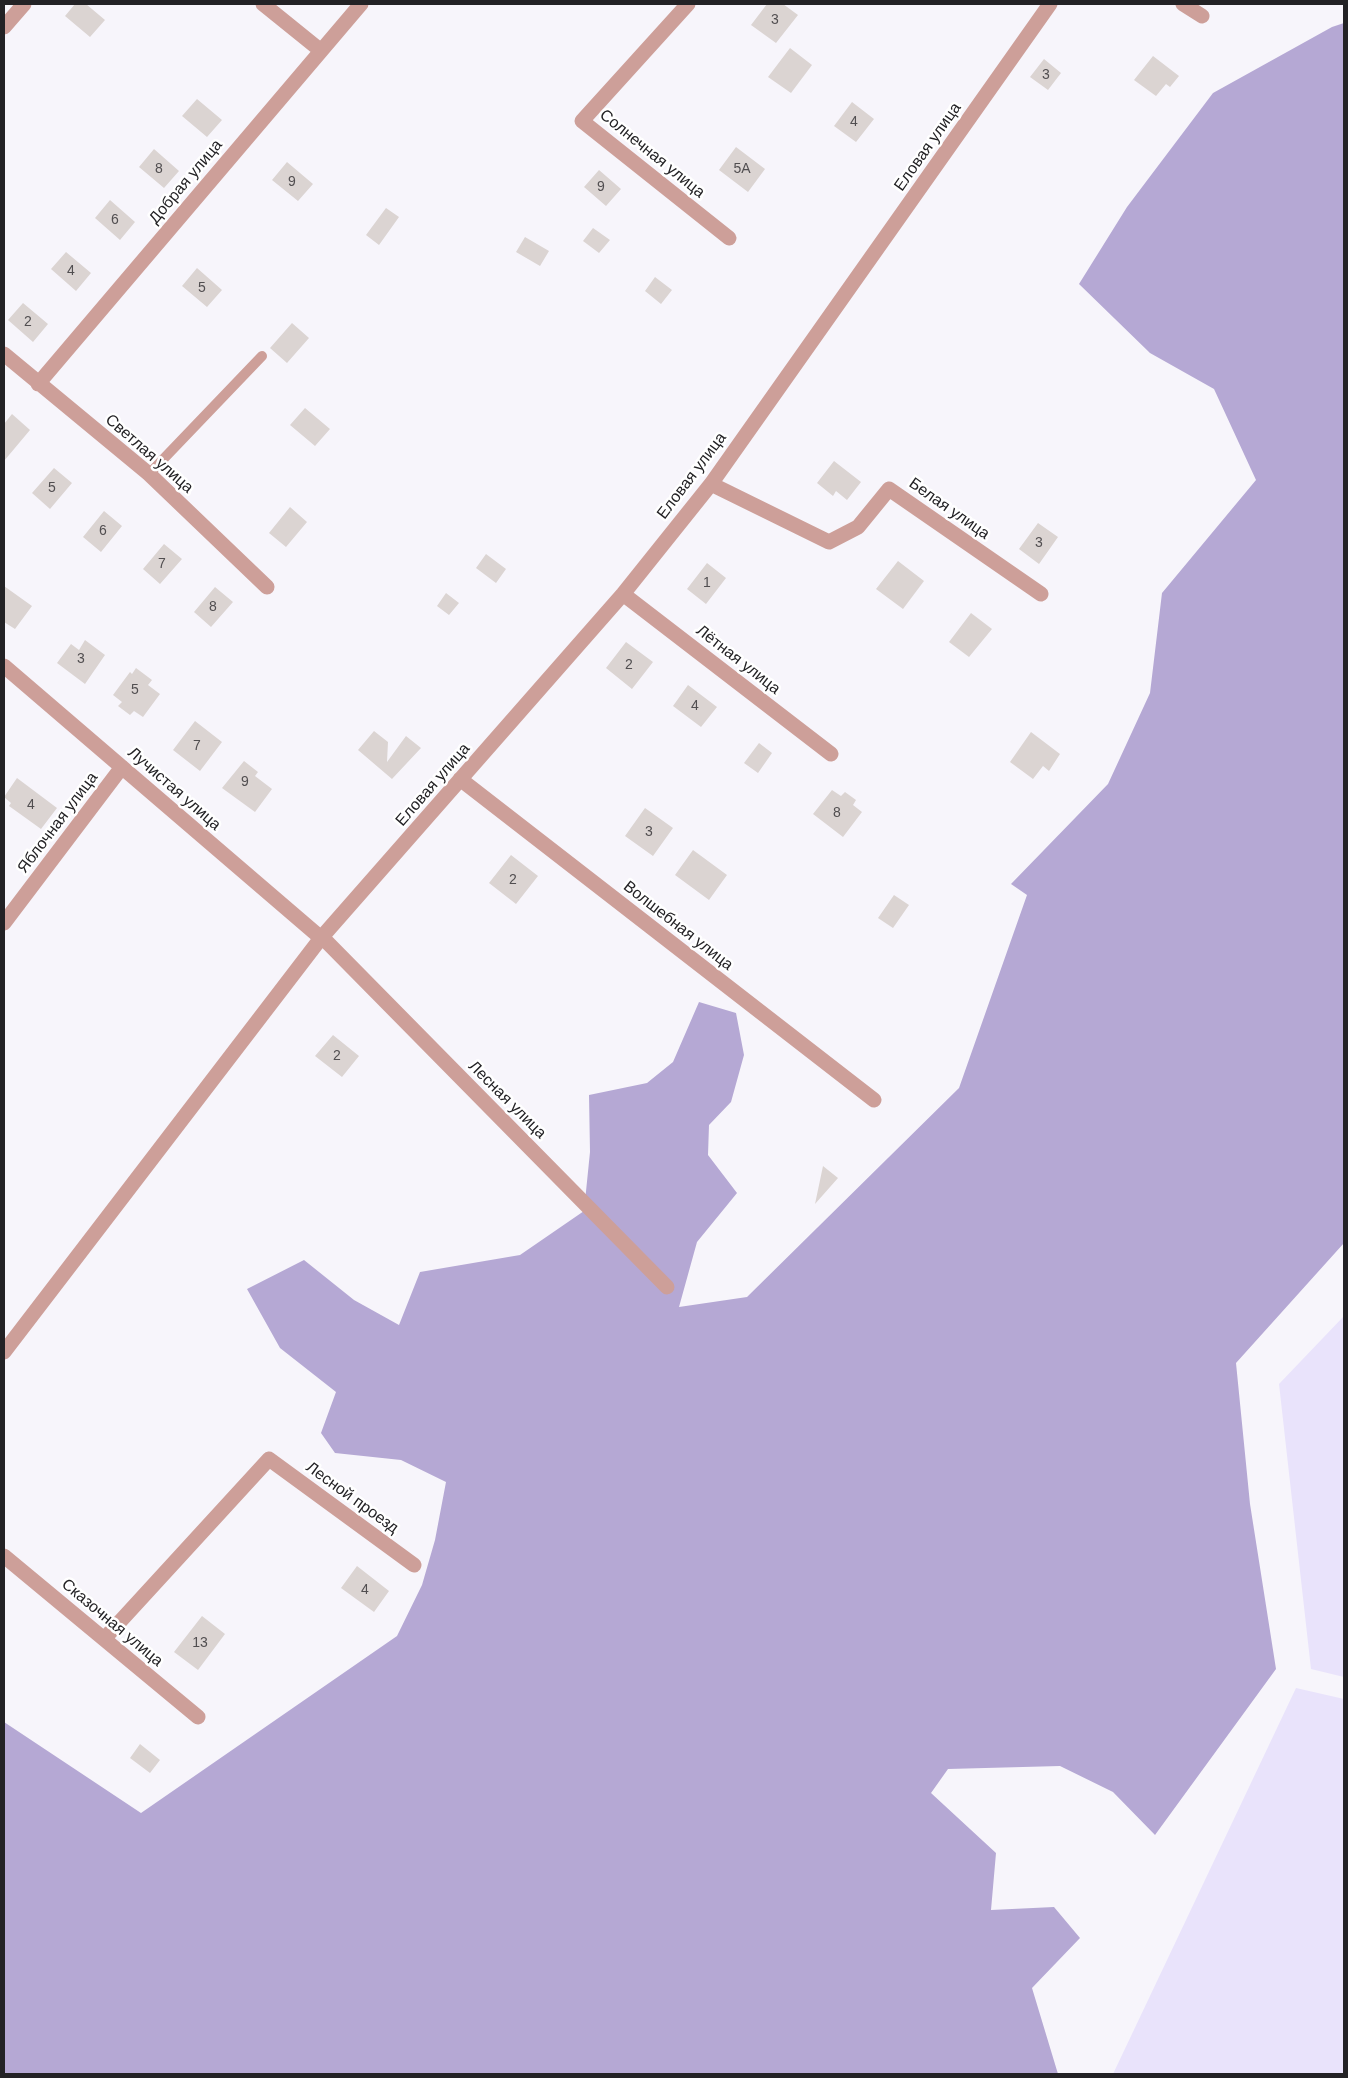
<!DOCTYPE html>
<html>
<head>
<meta charset="utf-8">
<style>
	body { margin:0 }
	#map { position:relative; width:1348px; height:2078px; overflow:hidden; background:#f7f5fb; font-family:Helvetica,sans-serif }
	canvas { display:block }
	.frame { position:absolute; inset:0; border:5px solid #232225; pointer-events:none }
</style>
</head>
<body>
<div id="map">
<canvas width="1348" height="2078"></canvas>
<div class="frame"></div>
</div>
<script>
const context = document.querySelector('canvas').getContext('2d');
context.lineJoin = 'round';
function paint(path, color) {
  context.fillStyle = color;
  context.fill(path, 'evenodd');
}
function toPath(rows) {
  const path = new Path2D();
  for (const r of rows) {
    path.moveTo(r[0], r[1]);
    for (let i = 2; i < r.length; i += 2) path.lineTo(r[i], r[i + 1]);
  }
  return path;
}
function stroke(path, color, width, dash) {
  context.strokeStyle = color;
  context.lineWidth = width;
  context.lineCap = dash ? 'butt' : 'round';
  context.setLineDash(dash || []);
  context.stroke(path);
}
function write(font, color, halo, rows, align = 'center') {
  context.font = font + ' Helvetica,sans-serif';
  context.lineWidth = 5;
  context.setLineDash([]);
  context.textBaseline = 'middle';
  context.strokeStyle = halo;
  context.fillStyle = color;
  for (const [text, x, y, turn = 0] of rows) {
    context.save();
    context.translate(x, y);
    context.rotate((+turn || 0) * Math.PI / 180);
    context.textAlign = isNaN(turn) ? turn : align;
    if (halo) context.strokeText(text, 0, 0);
    context.fillText(text, 0, 0);
    context.restore();
  }
}
paint(toPath([
	[1344,1316,1344,1677,1311,1669,1279,1384],
	[1296,1688,1344,1699,1344,2074,1113,2074]
]), '#e9e3fb');
paint(toPath([
	[1344,23,1344,1243,1236,1363,1250,1504,1276,1669,1155,1835,1113,1792,1060,1766,948,1769,931,1793,996,1853,991,1910,1054,1907,1080,1938,1032,1988,1058,2074,4,2074,4,1722,141,1813,397,1636,422,1585,435,1540,446,1482,401,1460,335,1453,321,1433,336,1392,280,1348,247,1289,304,1260,354,1300,399,1325,420,1272,520,1255,584,1211,590,1152,589,1095,647,1083,673,1062,699,1002,736,1013,744,1055,731,1102,709,1125,708,1155,737,1193,697,1242,679,1307,747,1297,959,1088,1027,895,1011,884,1108,784,1150,693,1162,593,1256,480,1214,389,1150,353,1079,284,1127,207,1213,93,1332,27]
]), '#b5a8d4');
paint(toPath([
	[75,4,86,4,105,20,90,37,65,16],
	[767,4,783,4,798,15,776,43,751,25],
	[790,48,812,65,791,93,768,77],
	[1153,56,1179,76,1170,87,1166,84,1156,96,1134,80],
	[1044,59,1061,73,1048,90,1030,77],
	[197,99,222,120,207,137,182,116],
	[852,102,874,119,856,142,834,126],
	[736,147,765,169,748,192,719,170],
	[154,149,179,171,164,188,139,167],
	[287,162,313,184,298,201,272,180],
	[599,170,621,189,606,206,584,187],
	[110,200,135,222,120,240,95,218],
	[386,208,399,217,379,245,366,235],
	[593,228,610,240,599,253,583,241],
	[525,237,549,251,540,266,516,252],
	[66,252,91,273,76,291,51,269],
	[197,268,222,290,207,307,182,286],
	[655,277,672,290,661,304,645,291],
	[23,303,48,324,33,342,8,320],
	[292,323,309,338,287,363,270,348],
	[305,408,330,429,315,446,290,425],
	[12,414,30,430,4,461,4,424],
	[834,461,861,482,847,500,836,491,833,496,817,483],
	[54,468,72,483,50,509,32,493],
	[290,507,307,522,286,547,269,533],
	[104,511,122,526,101,552,83,537],
	[1038,523,1058,537,1039,564,1019,549],
	[164,544,182,559,160,584,143,569],
	[486,554,506,569,496,583,476,568],
	[898,561,924,581,903,609,876,589],
	[707,563,726,578,706,604,687,589],
	[4,586,32,606,15,629,4,622],
	[215,587,233,602,211,627,194,612],
	[446,593,459,603,449,615,437,606],
	[971,613,992,629,969,657,949,642],
	[85,640,105,655,85,684,57,663,71,644,79,650],
	[626,642,653,662,632,689,606,668],
	[136,668,152,680,148,685,160,694,143,717,134,711,130,715,118,706,122,702,113,695,130,672,132,674],
	[688,685,717,707,701,727,673,706],
	[195,721,222,742,200,771,173,750],
	[374,731,388,742,387,762,406,736,421,748,392,779,358,750],
	[1031,732,1060,754,1049,771,1043,766,1033,779,1010,762],
	[759,743,772,753,758,773,744,763],
	[244,761,258,772,255,776,272,789,255,812,222,788],
	[17,778,57,808,41,829,9,806,11,803,4,797],
	[832,790,841,796,845,792,856,800,853,805,862,812,843,837,813,814],
	[645,808,673,828,653,856,625,836],
	[693,850,727,875,709,900,675,875],
	[511,855,538,876,516,904,489,883],
	[894,895,909,905,893,928,878,918],
	[333,1035,359,1056,342,1077,315,1056],
	[823,1166,838,1178,815,1204],
	[357,1566,389,1591,374,1612,341,1588],
	[202,1616,225,1634,198,1670,174,1652],
	[140,1744,160,1760,150,1773,130,1758]
]), '#dbd4d2');
stroke(toPath([
	[149,474,262,356]
]), '#cd9f99', 10);
stroke(toPath([
	[263,4,320,50],
	[688,4,582,121,729,238],
	[1183,4,1202,16],
	[4,27,24,4],
	[4,354,149,474,267,587],
	[38,384,361,4],
	[711,484,829,542,858,527,889,489,1041,594],
	[623,594,831,754],
	[4,666,321,938],
	[460,779,874,1100],
	[4,923,122,767],
	[322,937,667,1287],
	[4,1352,321,938,623,594,711,484,1050,4],
	[4,1556,198,1717],
	[104,1639,269,1459,414,1565]
]), '#cd9f99', 15);
write('14px', '#514e50', null, [
	["3",775,20],
	["3",1046,75],
	["4",854,122],
	["8",159,169],
	["5А",742,169],
	["9",292,182],
	["9",601,187],
	["6",115,220],
	["4",71,271],
	["5",202,288],
	["2",28,322],
	["5",52,488],
	["6",103,531],
	["3",1039,543],
	["7",162,564],
	["1",707,583],
	["8",213,607],
	["3",81,659],
	["2",629,665],
	["5",135,690],
	["4",695,706],
	["7",197,746],
	["9",245,782],
	["4",31,805],
	["8",837,813],
	["3",649,832],
	["2",513,880],
	["2",337,1056],
	["4",365,1590],
	["13",200,1643]
]);
write('16px', '#232225', '#fff', [
	["Еловая улица",928,147,-55],
	["Солнечная улица",652,154,39],
	["Добрая улица",186,182,-50],
	["Светлая улица",149,454,41],
	["Еловая улица",692,476,-53],
	["Белая улица",949,509,35],
	["Лётная улица",738,660,38],
	["Еловая улица",433,785,-49],
	["Лучистая улица",174,789,41],
	["Яблочная улица",58,823,-53],
	["Волшебная улица",678,926,38],
	["Лесная улица",507,1100,45],
	["Лесной проезд",352,1498,36],
	["Сказочная улица",112,1623,40]
]);
</script>
</body>
</html>
